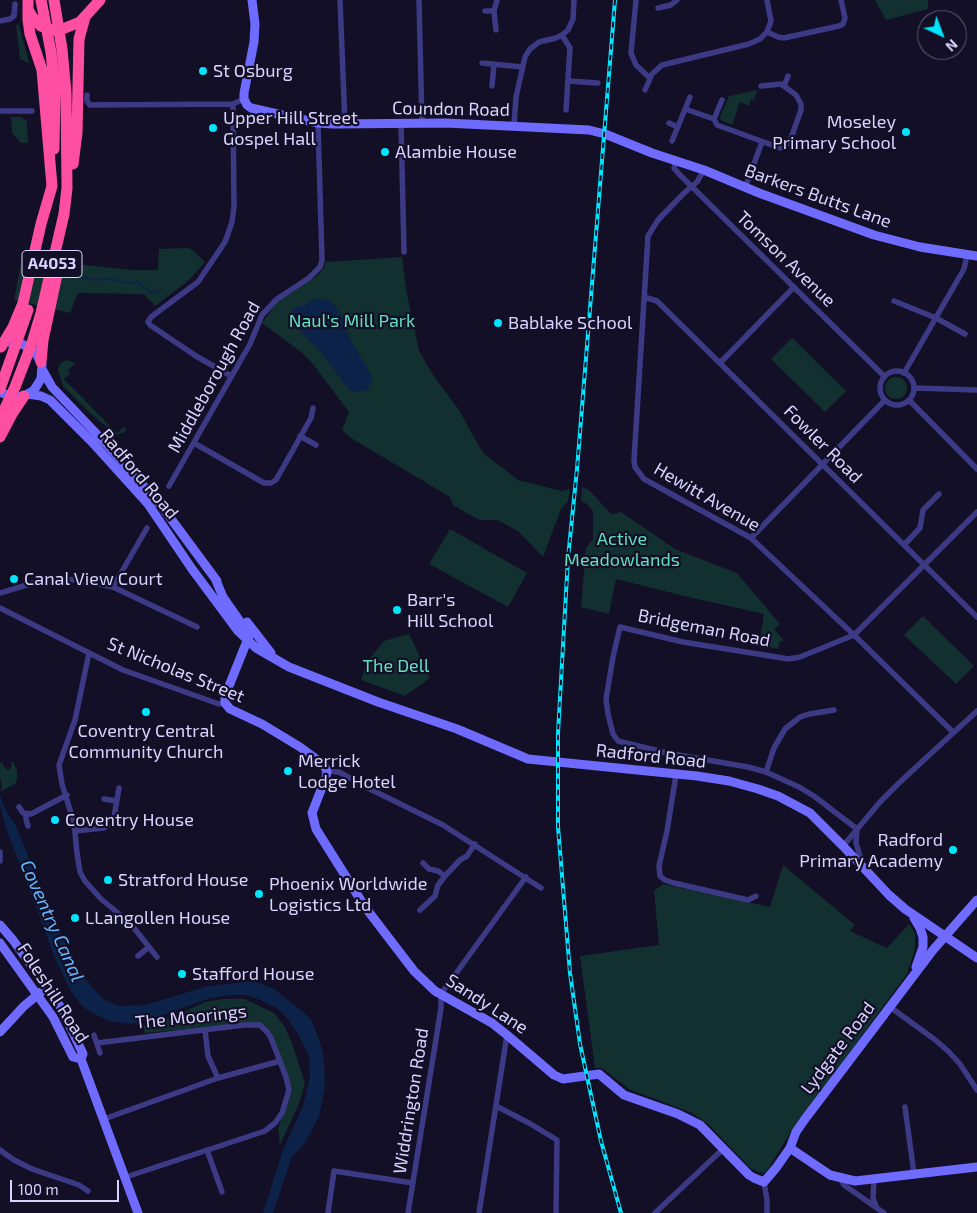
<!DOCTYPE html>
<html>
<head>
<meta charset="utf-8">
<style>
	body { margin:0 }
	#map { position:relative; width:977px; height:1213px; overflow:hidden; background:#130f26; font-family:"Exo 2",sans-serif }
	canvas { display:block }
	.north { position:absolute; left:917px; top:10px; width:50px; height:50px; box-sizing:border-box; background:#130f26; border:1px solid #625e7d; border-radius:50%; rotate:137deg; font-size:14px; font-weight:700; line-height:20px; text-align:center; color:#d9d4ff }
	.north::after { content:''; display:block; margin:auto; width:18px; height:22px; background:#00e5ff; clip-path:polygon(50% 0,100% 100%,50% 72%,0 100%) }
	.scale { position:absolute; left:10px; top:1180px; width:109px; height:22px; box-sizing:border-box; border:2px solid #d9d4ff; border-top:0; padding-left:6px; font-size:15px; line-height:18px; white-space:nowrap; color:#d9d4ff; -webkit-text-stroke:4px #130f26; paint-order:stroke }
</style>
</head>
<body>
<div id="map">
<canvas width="977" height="1213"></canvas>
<div class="north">N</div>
<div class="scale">100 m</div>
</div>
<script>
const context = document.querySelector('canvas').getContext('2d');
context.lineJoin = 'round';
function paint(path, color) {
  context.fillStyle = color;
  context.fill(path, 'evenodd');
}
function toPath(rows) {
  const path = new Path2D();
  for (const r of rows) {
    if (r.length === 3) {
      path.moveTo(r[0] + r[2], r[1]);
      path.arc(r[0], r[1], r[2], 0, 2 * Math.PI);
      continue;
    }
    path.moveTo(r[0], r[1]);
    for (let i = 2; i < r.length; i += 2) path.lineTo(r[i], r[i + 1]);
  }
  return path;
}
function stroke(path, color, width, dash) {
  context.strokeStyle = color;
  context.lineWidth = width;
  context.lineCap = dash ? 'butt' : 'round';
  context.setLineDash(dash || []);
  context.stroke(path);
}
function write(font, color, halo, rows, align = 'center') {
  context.font = font + ' "Exo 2",sans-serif';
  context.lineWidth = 4.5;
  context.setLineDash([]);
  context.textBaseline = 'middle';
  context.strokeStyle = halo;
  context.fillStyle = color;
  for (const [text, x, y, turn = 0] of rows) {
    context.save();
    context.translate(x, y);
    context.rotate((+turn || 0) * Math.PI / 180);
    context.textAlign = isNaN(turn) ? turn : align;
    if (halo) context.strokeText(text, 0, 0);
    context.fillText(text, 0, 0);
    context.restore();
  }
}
paint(toPath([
	[875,0,928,0,928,9,886,20],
	[16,25,19,25,29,63,20,59],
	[757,90,754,100,751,99,749,106,740,102,732,125,721,120,720,117,729,96],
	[11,117,21,117,27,121,28,143,21,143,12,133],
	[187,248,191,249,205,262,188,281,155,306,144,294,78,293,70,313,14,300,22,258,131,270,158,270,159,249],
	[402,257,406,289,419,351,435,378,457,407,483,453,518,480,562,491,570,489,568,501,561,509,543,557,519,532,498,520,479,520,453,505,450,497,351,438,342,430,349,412,313,364,301,352,262,323,278,301,317,276,324,268,325,262],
	[792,338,846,391,825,412,771,359],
	[66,360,76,363,68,370,70,373,64,379,117,433,125,426,126,430,123,433,116,435,90,413,63,386,58,370,60,364],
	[896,388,11],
	[582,487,589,490,611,514,621,512,675,549,737,573,780,624,774,629,784,641,780,641,778,649,759,645,764,614,684,596,616,579,609,614,581,607,586,548,593,539,593,511,587,504,581,501],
	[450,529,527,573,508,607,429,564],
	[923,616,974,666,956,684,904,635],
	[409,634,430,678,405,696,361,680,366,663,384,641],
	[3,762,3,766,7,770,10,769,12,765,11,762,13,762,17,770,17,778,16,783,0,792,2,786,0,778,0,763],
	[783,865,855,925,850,931,887,948,909,924,915,933,915,949,907,974,790,1133,770,1166,765,1173,758,1172,750,1168,709,1125,692,1113,639,1093,629,1089,602,1068,595,1068,580,956,659,945,654,891,663,884,770,907],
	[223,999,245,999,274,1013,285,1027,292,1043,305,1083,300,1101,280,1145,278,1128,291,1092,272,1033,261,1023,145,1033,142,1026,173,1017,205,1002]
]), '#12302f');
paint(toPath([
	[314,299,328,300,334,305,343,318,350,339,372,376,372,381,367,390,358,392,352,391,346,386,321,352,294,326,290,315,292,311,296,306,304,306],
	[0,795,5,809,16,826,46,900,75,963,91,986,103,999,119,1006,145,1005,208,986,254,981,274,989,306,1014,312,1021,321,1045,324,1062,325,1083,323,1098,319,1116,313,1128,302,1147,292,1157,273,1213,263,1213,283,1150,303,1106,310,1077,309,1056,296,1031,287,1018,278,1009,260,1000,247,995,231,995,210,998,155,1018,132,1024,109,1021,87,1010,80,1004,69,988,55,958,6,828,0,805]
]), '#0c2248');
stroke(toPath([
	[78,277,97,280,104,278,129,283,137,282,151,293,161,290]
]), '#0c2248', 2);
stroke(toPath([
	[340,0,345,124],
	[419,0,422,123],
	[636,0,631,53,636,65,650,78],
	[658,8,671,5,677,0],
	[485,11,494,11],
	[0,21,10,19,14,16,15,4],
	[496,30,494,11,497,0],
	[767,32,778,37,784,38,839,26,843,24,845,18,841,0],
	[562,35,570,48,566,110],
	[482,63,522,67],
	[568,81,598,83],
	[492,86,494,64],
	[784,86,788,76],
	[645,90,652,74,662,65,749,44,760,39,767,32,771,21,767,0],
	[87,95,87,101,90,105,233,104,244,99],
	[685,109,714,119,717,125,780,148,783,147,790,141,801,110,801,104,796,95,781,84,761,86],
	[0,111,32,111],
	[714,119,722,100],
	[401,123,404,252],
	[669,123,678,127],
	[514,125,516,97,525,57,530,49,539,42,556,38,562,35,568,30,573,19,574,0],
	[672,141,690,97],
	[676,160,674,168,679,174,884,376],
	[704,170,697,182,684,193,658,220,648,236,634,460,635,467,644,479,751,538,854,635,953,732],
	[745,188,762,142],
	[644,297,657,301,977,617],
	[894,301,936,318,965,334],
	[720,363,794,287],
	[897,388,17],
	[904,373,964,269,967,255],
	[231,376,196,356,150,325,148,322,151,317,198,282,225,242,232,222,234,207,233,104],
	[914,388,977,390],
	[909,400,977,469],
	[300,436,316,445],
	[194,443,264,483,271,483,276,480,311,418,313,408],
	[169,486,250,344,262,315,277,299,309,278,320,267,322,260,318,123],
	[751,538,885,400],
	[904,545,920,528,923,510,939,494],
	[113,587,147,528],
	[0,593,40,581,57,579,78,580,113,587,197,627],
	[0,608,123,670,219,704,225,703],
	[89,653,75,720,59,765,62,784,74,823,77,853,80,872,85,881,101,899,130,923,157,957],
	[327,771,339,772,372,790,443,825,541,888],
	[766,772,774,748,785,729,800,717,809,714,834,710],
	[676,775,667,831,659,866,660,876,665,880,674,883,748,900,756,896],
	[104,799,117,801],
	[19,807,23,813,31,814,67,795],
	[26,814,26,819,28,826],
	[75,831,104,828,111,823,114,817,119,788],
	[843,846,880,802,900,782,977,711],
	[0,852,0,861],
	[423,863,429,869,438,871,445,876],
	[862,863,856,843,857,829,814,796,799,787,766,772,748,767,667,753,618,741,613,734,608,714,606,699,613,657,620,627,683,642,789,659,800,657,854,635,977,512],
	[420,910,435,896,438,885,445,876,460,860,467,856,475,844],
	[138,956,149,947],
	[890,1007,934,1039,948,1051,960,1064,977,1090],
	[205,1030,208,1056,218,1078],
	[94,1035,100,1053],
	[97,1043,244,1025,260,1025,268,1033,271,1038,286,1077,289,1090,282,1113,275,1123,265,1131,126,1177],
	[496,1106,529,1123,557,1140,556,1213],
	[905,1107,914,1174],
	[104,1119,218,1078,280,1061],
	[0,1150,14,1160,32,1169,79,1185,88,1191],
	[207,1150,222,1192],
	[840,1178,844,1185,884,1213],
	[874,1179,873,1198,876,1206],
	[764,1182,767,1200,767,1213],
	[328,1213,334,1171,413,1183],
	[408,1213,441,1008,441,994,526,877],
	[479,1213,507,1035],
	[655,1213,724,1148]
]), '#3d3a85', 5.5);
stroke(toPath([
	[252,0,255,24,254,42,244,93,244,99,247,105,251,108,318,123,333,124,446,123,589,130,605,134,652,153,704,170,759,193,874,235,920,247,977,256],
	[42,369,52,387,110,448,163,508,217,581],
	[0,392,12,397,24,396,34,390,41,379,42,364,34,351,22,344,12,344],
	[28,394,41,396,50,400,92,442,148,504,192,569,238,631,256,648,289,667,378,702,457,729,528,759,697,776,729,781,758,789,778,796,810,813,843,846,889,895,905,909,977,958],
	[215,578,223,597,246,630,249,636,225,696,225,703,230,709,262,724,300,747,323,764,327,771,326,777,312,813,316,829,365,907,414,971,435,991,492,1023,507,1035,554,1075,563,1079,599,1074,624,1095,678,1114,700,1125,749,1175,754,1178,764,1182,776,1168,790,1148,796,1132,805,1119,933,950,977,900],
	[247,622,271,653],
	[914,918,920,928,923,937,923,947,916,967],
	[0,925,13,940,62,1009,83,1054,81,1059,138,1213],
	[0,943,53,1017,73,1057,81,1059],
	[0,1032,24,1006,41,992],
	[790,1148,830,1175,855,1181,977,1167]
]), '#6f6bff', 9);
stroke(toPath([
	[41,0,51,52,55,92,54,149],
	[28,10,33,18,41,26,52,30,60,30,80,22,100,0],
	[73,164,77,133,79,39,85,17],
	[1,347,13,327,23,303,41,224,52,186,42,70,30,34,28,20,28,0],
	[41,362,43,340,58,270],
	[0,389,28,310],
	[0,419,15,387,32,343,41,313,64,214,67,188,66,93,62,49,54,0],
	[0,437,12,414,24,396]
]), '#ff4fa3', 11);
const rail = toPath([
	[615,0,577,469,568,558,558,733,558,827,570,973,580,1044,591,1095,601,1141,621,1213]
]);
stroke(rail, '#00e5ff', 4);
stroke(rail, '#130f26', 2, [5.5]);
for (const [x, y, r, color] of [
	[203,71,5,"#00e5ff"],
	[213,128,5,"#00e5ff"],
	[906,132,5,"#00e5ff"],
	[385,152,5,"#00e5ff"],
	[498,323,5,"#00e5ff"],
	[14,579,5,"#00e5ff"],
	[397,610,5,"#00e5ff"],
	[146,712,5,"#00e5ff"],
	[288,771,5,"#00e5ff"],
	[55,820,5,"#00e5ff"],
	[953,850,5,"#00e5ff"],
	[108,880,5,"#00e5ff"],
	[259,894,5,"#00e5ff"],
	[75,918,5,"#00e5ff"],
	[182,974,5,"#00e5ff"]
]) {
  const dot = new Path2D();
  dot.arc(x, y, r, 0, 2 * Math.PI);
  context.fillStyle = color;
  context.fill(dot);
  stroke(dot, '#130f26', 2);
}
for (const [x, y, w] of [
	[52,264,60]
]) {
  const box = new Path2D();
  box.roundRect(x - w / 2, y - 13.5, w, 27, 4);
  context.fillStyle = '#130f26';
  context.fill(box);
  stroke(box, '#d9d4ff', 1);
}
write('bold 16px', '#d9d4ff', null, [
	["A4053",52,264]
]);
write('18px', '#d9d4ff', '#130f26', [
	["St Osburg",213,71],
	["Upper Hill Street",223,118],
	["Gospel Hall",223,139],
	["Moseley",896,122,"right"],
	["Primary School",896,143,"right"],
	["Alambie House",395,152],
	["Bablake School",508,323],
	["Canal View Court",24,579],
	["Barr's",407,600],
	["Hill School",407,621],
	["Coventry Central",146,731,"center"],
	["Community Church",146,752,"center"],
	["Merrick",298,761],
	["Lodge Hotel",298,782],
	["Coventry House",65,820],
	["Radford",943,840,"right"],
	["Primary Academy",943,861,"right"],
	["Stratford House",118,880],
	["Phoenix Worldwide",269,884],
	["Logistics Ltd",269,905],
	["LLangollen House",85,918],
	["Stafford House",192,974]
], 'left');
write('18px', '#d9d4ff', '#130f26', [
	["Coundon Road",451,109,1],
	["Barkers Butts Lane",818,196,20],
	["Tomson Avenue",786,259,44],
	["Middleborough Road",214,377,-61],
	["Fowler Road",823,444,45],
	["Radford Road",139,474,50],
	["Hewitt Avenue",707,497,30],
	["Bridgeman Road",704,628,11],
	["St Nicholas Street",176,670,22],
	["Radford Road",651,756,6],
	["Foleshill Road",53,993,57],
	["Sandy Lane",487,1004,33],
	["The Moorings",191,1017,-6],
	["Lydgate Road",838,1048,-53],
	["Widdrington Road",411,1101,-81]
]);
write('18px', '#5fe0c0', '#130f26', [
	["Naul's Mill Park",352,321],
	["Active",622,539],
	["Meadowlands",622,560],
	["The Dell",396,666]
]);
write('italic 19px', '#62b6ff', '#130f26', [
	["Coventry Canal",52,921,66]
]);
</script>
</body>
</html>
